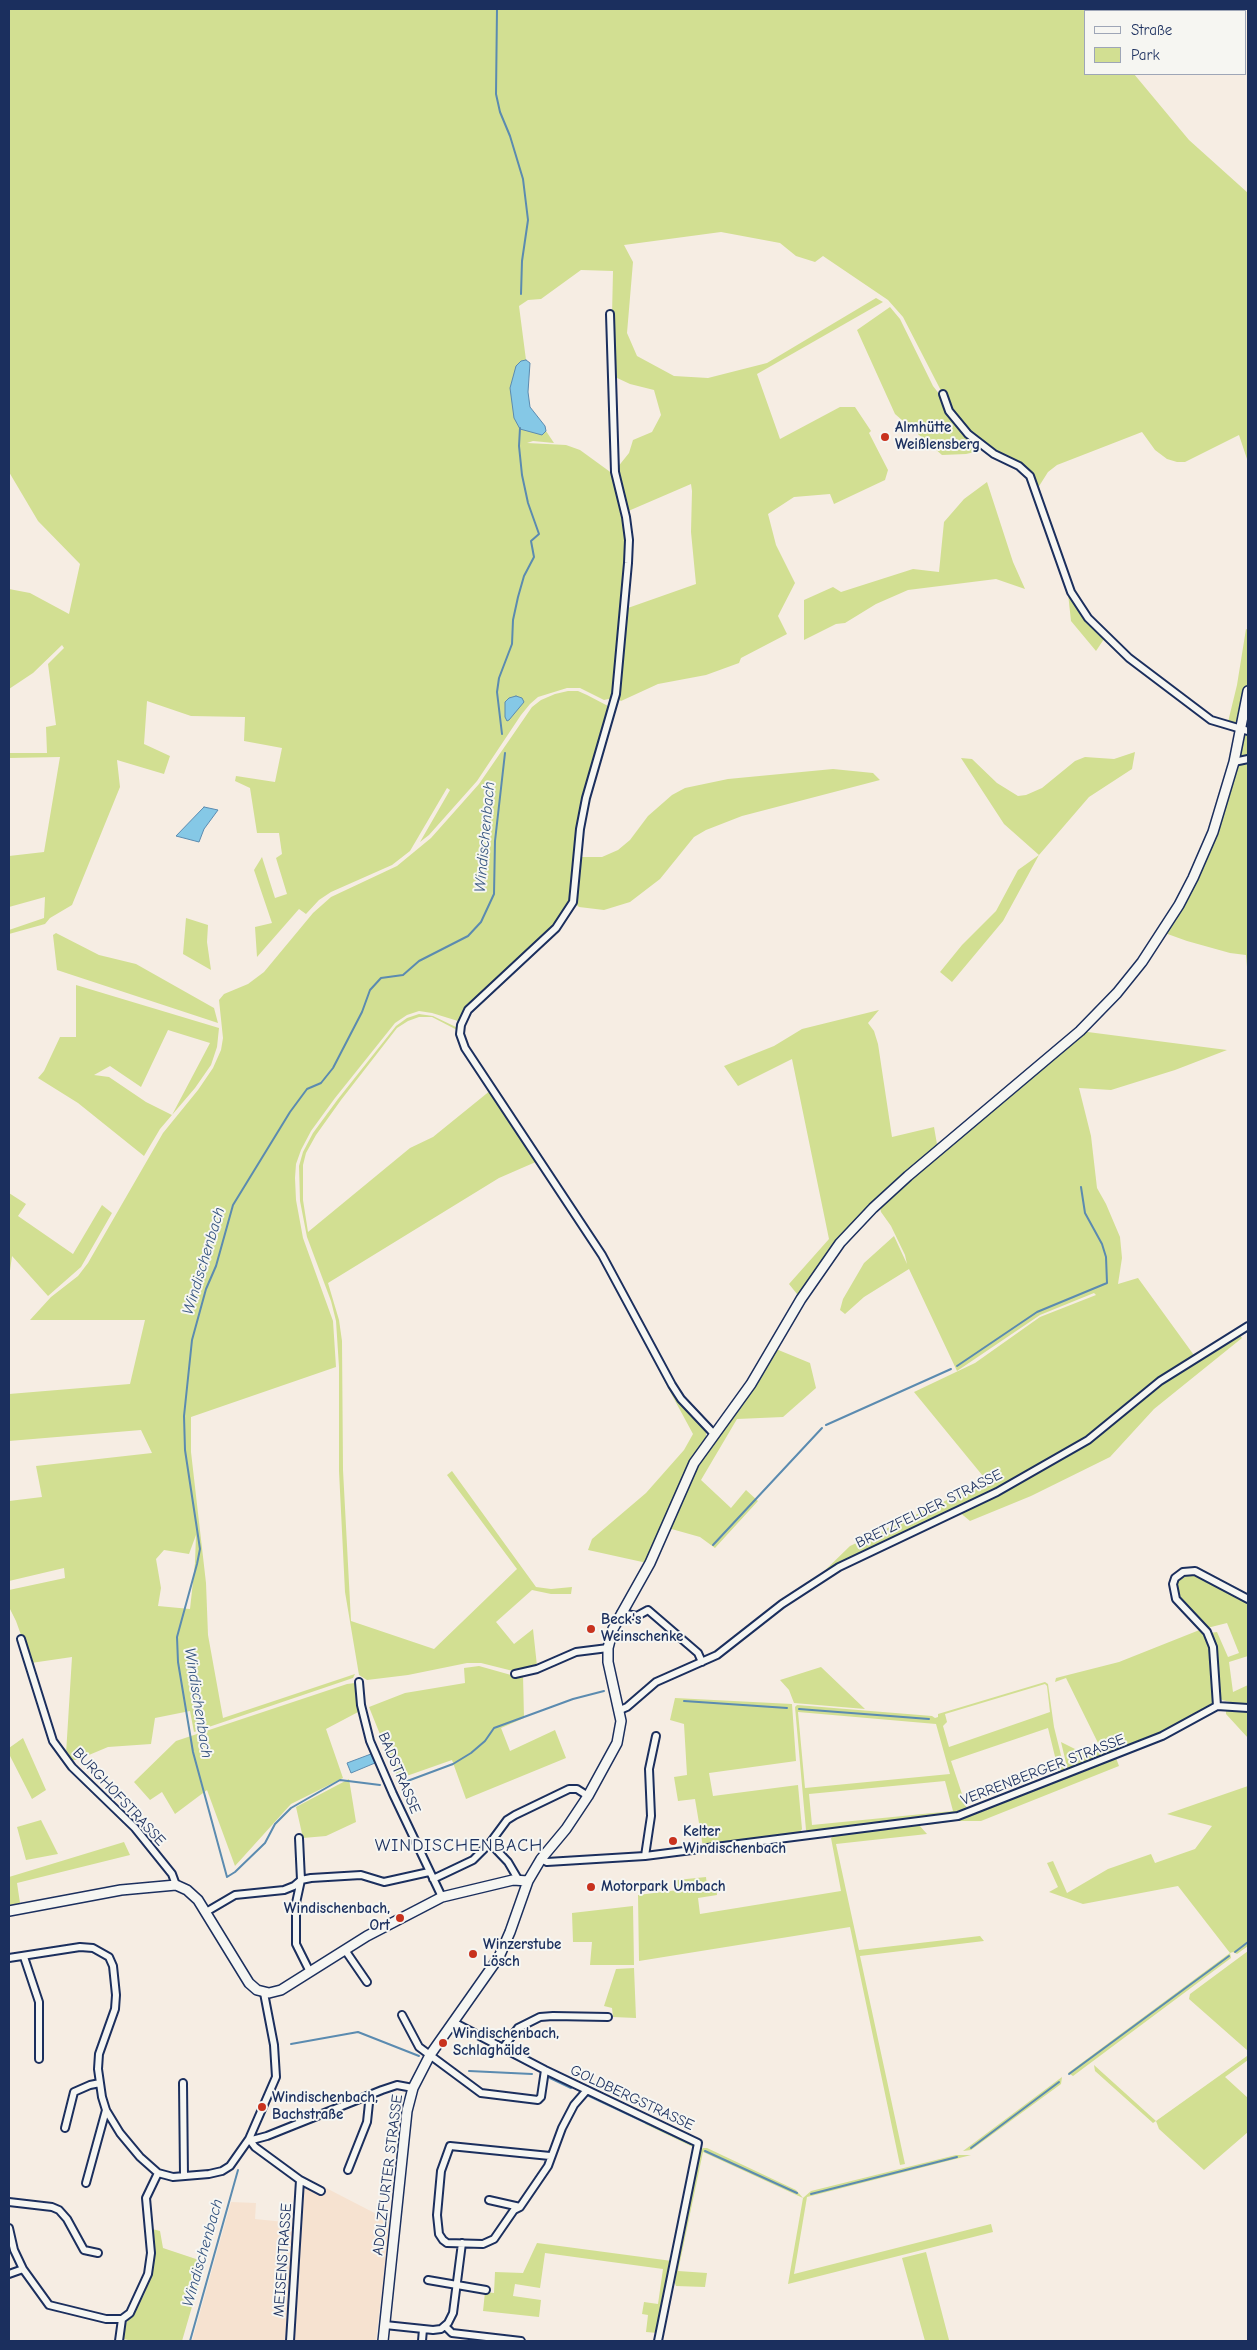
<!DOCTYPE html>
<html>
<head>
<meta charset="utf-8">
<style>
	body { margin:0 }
	#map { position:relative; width:1257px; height:2350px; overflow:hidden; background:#f6ede3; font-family:"Comic Neue",sans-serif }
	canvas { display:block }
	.frame { position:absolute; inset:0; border:10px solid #1b2f5e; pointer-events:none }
	.legend { position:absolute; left:1084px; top:10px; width:162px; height:65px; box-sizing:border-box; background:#f6f6f2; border:1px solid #9ea6b7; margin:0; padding:6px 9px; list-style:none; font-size:15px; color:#1b2f5e }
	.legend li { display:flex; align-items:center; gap:10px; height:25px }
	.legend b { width:25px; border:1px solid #9ea6b7 }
</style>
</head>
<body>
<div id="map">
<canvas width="1257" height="2350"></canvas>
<div class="frame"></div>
<ul class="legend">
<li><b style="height:6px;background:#f6f6f2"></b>Straße</li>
<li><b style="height:14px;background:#d2df92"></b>Park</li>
</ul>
</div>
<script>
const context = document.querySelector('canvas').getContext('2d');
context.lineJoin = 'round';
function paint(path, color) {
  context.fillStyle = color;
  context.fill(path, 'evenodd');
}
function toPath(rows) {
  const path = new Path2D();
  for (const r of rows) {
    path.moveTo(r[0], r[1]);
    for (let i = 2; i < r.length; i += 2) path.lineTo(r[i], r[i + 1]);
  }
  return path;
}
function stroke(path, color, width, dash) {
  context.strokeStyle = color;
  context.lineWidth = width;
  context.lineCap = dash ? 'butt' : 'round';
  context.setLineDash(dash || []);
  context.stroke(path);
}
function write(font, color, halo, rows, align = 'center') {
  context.font = font + ' "Comic Neue",sans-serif';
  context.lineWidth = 4;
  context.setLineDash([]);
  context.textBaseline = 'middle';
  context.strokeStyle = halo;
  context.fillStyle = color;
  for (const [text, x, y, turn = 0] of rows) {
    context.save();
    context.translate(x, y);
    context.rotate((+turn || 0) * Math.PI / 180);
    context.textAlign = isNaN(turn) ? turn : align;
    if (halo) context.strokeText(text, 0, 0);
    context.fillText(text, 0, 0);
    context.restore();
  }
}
paint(toPath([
	[297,2173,390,2221,376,2341,192,2341,231,2202,256,2203,255,2219,294,2223]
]), '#f6e2d0');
paint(toPath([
	[9,9,1096,9,1097,11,1086,11,1086,74,1134,74,1189,140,1248,193,1248,462,1239,435,1185,462,1177,462,1167,459,1155,450,1142,432,1057,465,1048,472,1036,491,1030,476,970,433,953,414,903,317,888,300,823,256,815,262,796,256,780,243,721,232,624,245,633,262,627,333,637,356,674,376,708,378,767,363,876,298,883,302,757,374,780,439,840,407,855,407,871,431,869,433,888,470,885,480,834,504,830,494,794,497,768,514,776,545,795,583,778,616,787,634,741,658,739,663,706,675,658,684,621,701,618,699,625,609,696,584,691,532,692,491,691,484,626,512,617,468,629,453,633,440,652,432,661,415,654,390,630,384,615,377,612,316,613,271,581,270,541,299,528,300,519,306,526,360,521,361,510,388,542,435,546,431,554,443,533,441,527,443,566,445,580,450,613,474,627,541,613,698,604,700,580,688,567,688,538,697,530,704,521,715,477,781,429,835,420,842,450,790,447,788,410,851,392,865,331,892,319,900,306,914,299,909,257,957,255,927,272,923,254,870,262,857,275,898,287,894,276,858,282,854,279,833,257,833,250,788,235,781,236,776,275,782,282,748,244,741,245,717,191,716,147,701,144,744,170,756,164,774,117,760,120,787,72,905,50,918,45,924,9,934,9,930,44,918,45,897,9,907,9,856,44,852,60,757,9,758,9,753,47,753,46,727,56,725,48,664,64,648,62,645,33,673,9,689,9,589,30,593,69,614,80,564,38,521,9,472],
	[890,307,900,319,933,386,977,443,979,451,966,454,942,455,895,414,857,330],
	[987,482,1013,562,1025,589,996,579,908,590,876,604,845,623,836,624,804,640,804,600,833,587,841,592,913,569,939,572,944,522,964,499],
	[1066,575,1071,592,1106,636,1096,651,1071,621],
	[1246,629,1248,630,1248,979,1246,955,1230,953,1187,941,1162,932,1213,832,1241,730,1227,726,1237,685],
	[568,691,578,691,587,695,608,706,610,711,587,783,572,899,554,927,465,1010,458,1021,432,1013,419,1011,407,1015,395,1023,335,1098,311,1131,301,1150,296,1164,295,1178,296,1200,303,1238,333,1321,336,1367,191,1417,191,1452,206,1583,208,1635,223,1718,355,1674,353,1678,194,1732,190,1711,155,1718,151,1744,108,1747,77,1760,72,1760,66,1754,72,1657,31,1663,16,1621,9,1607,9,1590,65,1578,64,1568,9,1581,9,1501,42,1497,36,1466,152,1453,141,1430,9,1441,9,1394,130,1384,145,1320,30,1320,51,1297,78,1276,88,1263,163,1133,198,1090,213,1068,221,1050,223,1038,219,1000,224,994,248,984,264,972,313,913,331,897,397,866,431,838,479,784,532,707,541,700,555,694],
	[196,1535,195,1563,190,1609,158,1606,161,1588,156,1559,164,1550,189,1554],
	[1135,752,1132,769,1089,797,1039,855,1003,921,952,982,940,972,962,945,996,911,1018,870,1039,855,1004,824,961,758,972,759,997,783,1018,796,1026,795,1042,788,1075,761,1085,757,1114,759],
	[833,769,873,773,880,780,742,816,706,830,694,837,660,879,630,902,604,910,579,907,574,902,577,857,602,857,618,850,630,840,648,816,672,795,685,788,728,779],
	[186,918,208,925,207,942,211,970,183,954],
	[56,933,99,955,136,964,214,1008,218,1023,57,970,53,935],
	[76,985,219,1028,217,1047,211,1065,195,1088,160,1129,144,1156,78,1103,38,1078,44,1071,60,1037,76,1037],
	[168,1030,210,1043,172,1115,146,1102,109,1077,94,1075,110,1066,141,1087],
	[879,1010,868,1023,874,1031,878,1044,892,1137,934,1127,938,1150,873,1208,801,1299,789,1284,829,1239,792,1059,738,1086,724,1066,774,1046,802,1029],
	[419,1014,433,1016,458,1028,459,1031,432,1017,419,1017,408,1021,397,1028,341,1100,316,1135,306,1153,303,1165,303,1200,308,1232,410,1148,433,1137,491,1090,538,1161,499,1178,328,1283,339,1320,342,1341,343,1470,351,1621,434,1649,517,1569,447,1475,452,1471,536,1587,551,1589,572,1587,571,1594,551,1594,532,1590,496,1622,514,1644,533,1629,537,1666,517,1672,481,1663,467,1663,408,1675,367,1680,359,1675,345,1592,339,1471,339,1367,336,1321,331,1301,307,1237,300,1201,299,1166,303,1152,313,1133,338,1099,396,1026,407,1018],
	[1080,1031,1227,1050,1175,1070,1111,1090,1079,1088,1091,1136,1097,1188,1106,1204,1120,1237,1122,1258,1118,1284,1138,1278,1196,1358,1238,1333,1242,1338,1154,1409,1110,1457,1031,1496,970,1521,958,1511,813,1582,850,1546,987,1481,914,1392,975,1363,1040,1317,1096,1295,1094,1293,1040,1315,957,1371,909,1269,864,1297,845,1314,840,1310,843,1299,864,1263,894,1236,907,1264,905,1255,891,1226,881,1212,880,1207,999,1104,1060,1054,1054,1051],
	[9,1193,26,1204,18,1216,73,1254,102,1205,112,1213,81,1267,48,1296,12,1256,9,1278],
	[633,1316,670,1386,706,1431,706,1438,691,1461,647,1563,588,1550,592,1539,646,1493,684,1450,693,1434,666,1384],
	[776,1349,810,1363,816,1388,783,1417,737,1419,701,1480,731,1508,746,1490,758,1501,715,1548,700,1537,668,1528,698,1464],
	[1189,1573,1196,1574,1248,1602,1248,1656,1229,1662,1233,1692,1248,1685,1248,1706,1222,1700,1220,1697,1215,1647,1210,1633,1217,1632,1228,1657,1239,1653,1227,1623,1207,1628,1178,1595,1176,1588,1179,1577],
	[1202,1629,1212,1649,1215,1696,1214,1704,1209,1709,1161,1734,1068,1771,1061,1742,1083,1753,1099,1745,1066,1678,1055,1682,1056,1678,1119,1662],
	[479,1666,511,1675,523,1675,524,1718,501,1728,510,1751,555,1730,566,1758,466,1799,452,1760,398,1779,369,1707,405,1693,465,1683,464,1668],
	[821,1667,865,1709,794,1703,789,1690,780,1680],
	[1045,1682,1048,1684,1054,1727,1065,1771,956,1814,808,1833,806,1830,795,1707,797,1705,932,1716,935,1718,938,1717,938,1714],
	[1045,1684,1047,1686,1050,1712,949,1747,943,1726,947,1722,945,1714],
	[798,1712,936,1724,950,1774,805,1788],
	[1048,1728,1059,1773,967,1809,951,1761],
	[945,1781,953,1811,812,1825,809,1794],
	[355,1683,358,1686,360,1711,326,1729,343,1778,291,1804,235,1866,207,1790,175,1814,162,1792,150,1800,134,1782,176,1741,347,1684],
	[675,1698,792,1704,796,1761,709,1773,713,1796,798,1785,802,1829,799,1834,703,1847,695,1799,678,1801,674,1777,687,1775,684,1724,670,1720],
	[1226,1709,1248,1711,1248,1738,1226,1714],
	[23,1738,46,1790,32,1799,9,1754,9,1748],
	[1116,1758,1119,1766,981,1821,955,1821,928,1825,929,1823,958,1819,983,1811],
	[349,1779,356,1822,326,1836,303,1838,296,1807],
	[1248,1786,1248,1946,1237,1954,1233,1952,1230,1953,1231,1958,1073,2076,1068,2073,1230,1953,1178,1886,1083,1904,1049,1892,1058,1887,1047,1863,1053,1861,1067,1893,1108,1869,1151,1854,1155,1863,1195,1849,1212,1826,1167,1814],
	[41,1820,58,1854,26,1860,17,1827],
	[919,1825,927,1834,836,1844,859,1950,980,1936,984,1941,860,1956,905,2164,900,2165,850,1927,639,1961,638,1895,678,1890,677,1880,706,1877,707,1886,716,1886,717,1895,698,1898,700,1914,841,1891,831,1838,837,1834],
	[124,1842,130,1855,17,1883,20,1903,9,1906,9,1877],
	[633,1906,634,1965,590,1965,592,1942,573,1942,572,1913],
	[1248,1951,1248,2051,1189,1999,1190,1994],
	[634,1968,636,2018,613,2017,612,2008,604,2006,616,1969],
	[1247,2056,1248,2060,1225,2077,1248,2098,1248,2132,1204,2170,1159,2129,1156,2121,1153,2123,1095,2071,1094,2065,1156,2121],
	[1062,2077,1061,2084,971,2150,963,2151],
	[647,2121,693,2142,695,2148,645,2124],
	[703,2148,707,2148,796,2190,803,2198,811,2191,956,2155,971,2155,807,2197,794,2274,991,2224,993,2232,788,2284,803,2198,703,2152,678,2271,707,2273,705,2287,676,2286,673,2278,699,2151],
	[152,2229,160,2231,163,2248,205,2262,182,2341,133,2341,123,2339,125,2325,144,2295,151,2276,155,2253],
	[537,2243,672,2261,658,2333,646,2332,648,2315,642,2314,644,2302,658,2304,663,2269,545,2253,540,2288,515,2284,513,2296,541,2300,539,2317,483,2311,485,2292,494,2293,495,2272,523,2273],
	[926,2252,949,2340,944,2341,925,2341,902,2258]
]), '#d2df92');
const water = toPath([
	[526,360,530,363,528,392,530,407,545,426,546,431,542,435,520,429,514,418,510,388,516,366,521,361,526,360],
	[516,696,522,698,524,702,509,720,507,721,505,717,505,702,509,698,516,696],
	[204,807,218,810,204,829,199,842,176,836,204,807],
	[371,1754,375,1763,351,1773,347,1763,371,1754]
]);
paint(water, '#85c8e6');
stroke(water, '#5b8bb0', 1);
stroke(toPath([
	[497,9,496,94,500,112,510,136,523,179,528,220,522,261,521,294],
	[502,734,497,692,499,678,512,644,513,620,518,597,524,576,534,557,531,541,539,534,528,503,522,475,519,446,520,428],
	[957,1366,1037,1312,1107,1283,1106,1257,1102,1244,1085,1213,1081,1187],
	[826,1425,951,1369],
	[713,1545,822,1428],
	[684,1701,787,1708],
	[799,1709,929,1719],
	[402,1783,453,1764,471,1753,485,1741,494,1728,573,1699,604,1691],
	[380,1785,340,1780,291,1808,275,1824,265,1843,235,1872,227,1877,193,1752,178,1662,177,1637,197,1564,200,1549,185,1450,184,1416,192,1340,206,1289,216,1266,233,1205,290,1112,307,1089,321,1083,333,1068,362,1012,370,990,381,978,403,975,419,961,468,936,481,922,494,894,495,841,505,753],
	[1235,1952,1248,1942],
	[291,2044,358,2032,419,2056],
	[469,2071,532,2074],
	[1069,2074,1229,1956],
	[550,2078,571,2088],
	[587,2095,691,2144],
	[971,2148,1059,2082],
	[705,2151,797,2193],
	[811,2194,957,2157],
	[190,2341,238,2170]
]), '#5b8bb0', 2);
const street = toPath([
	[610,314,615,472,626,517,629,540,628,563,616,694,586,798,580,829,573,902,556,928,468,1010,461,1025,460,1034,465,1048,602,1255,672,1385,681,1399,714,1434],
	[943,394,949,411,968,434,994,454,1019,466,1030,476,1071,592,1088,618,1129,658,1211,720,1248,731],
	[1234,762,1248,759],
	[621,1613,637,1616,648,1610,698,1653,702,1662],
	[21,1639,53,1741,72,1767,135,1828,172,1874,176,1885],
	[515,1674,537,1669,576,1652,608,1648],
	[359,1682,361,1705,370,1741,393,1794,442,1897],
	[1217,1706,1213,1647,1207,1632,1176,1599,1173,1584,1175,1578,1183,1572,1195,1571,1248,1599],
	[620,1710,627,1707,656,1682,717,1655,782,1604,839,1567,997,1492,1088,1440,1160,1381,1248,1326],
	[299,1838,301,1880,296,1903,296,1944,310,1972],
	[490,1843,508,1862,518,1879],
	[645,1856,651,1816,649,1769,656,1736],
	[541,1859,547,1862,645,1856,958,1816,1162,1736,1217,1706,1248,1708],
	[433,1879,473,1860,490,1843,507,1820,515,1815,569,1789,577,1789,588,1796],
	[206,1912,235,1895,284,1890,294,1886,301,1880,311,1878,361,1875,384,1882,429,1872],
	[345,1950,367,1982],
	[24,1957,39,2002,39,2059],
	[9,1958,80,1947,93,1948,109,1957,113,1966,116,1995,115,2009,99,2054,98,2069,102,2097,106,2110,120,2133,140,2157,158,2173,173,2177,209,2174,222,2171,230,2166,249,2139,276,2077,274,2045,264,1993],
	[402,2015,419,2047,481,2093,538,2100,541,2097,545,2070],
	[453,2022,545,2070,698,2143,658,2341],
	[502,2049,518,2028,540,2017,553,2016,608,2017],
	[183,2083,184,2176],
	[65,2128,74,2092,90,2085,100,2083],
	[249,2139,255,2147,300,2180,290,2341],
	[252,2140,267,2136,382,2090,397,2085,413,2088],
	[550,2156,450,2146,441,2171,437,2215,439,2234,443,2240,447,2243,483,2244,494,2239,514,2210,520,2207,548,2166,562,2128,574,2105,587,2090],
	[348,2170,367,2122,369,2103,367,2096],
	[300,2180,321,2191],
	[86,2183,106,2110],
	[489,2200,520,2207],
	[9,2202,52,2207,59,2210,67,2219,84,2250,98,2253],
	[9,2228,14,2250,23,2269,49,2305,106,2319,122,2319],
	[9,2274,23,2269],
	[428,2280,486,2290],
	[385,2325,433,2330,441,2329,448,2323,453,2313,462,2243],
	[445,2326,452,2333,521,2341],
	[119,2341,122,2319,130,2313,148,2274,151,2253,146,2198,158,2173],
	[422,2341,423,2329]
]);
const secondary = toPath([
	[9,1911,121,1890,176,1885,187,1890,198,1900,249,1983,257,1990,269,1993,281,1990,367,1936,442,1897,513,1880,528,1881],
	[383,2341,407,2111,413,2088,430,2055,499,1957,510,1932,528,1881,541,1859,566,1829,588,1796,617,1743,621,1721,608,1662,608,1648,613,1629,650,1563,694,1463,751,1384,801,1299,840,1243,873,1208,908,1176,1080,1031,1117,993,1142,962,1179,905,1193,878,1213,832,1234,762,1248,691]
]);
stroke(street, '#1b2f5e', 10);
stroke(secondary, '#1b2f5e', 12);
stroke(street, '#f6f6f2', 6);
stroke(secondary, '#f6f6f2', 9);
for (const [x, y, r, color] of [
	[885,437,5,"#c8321e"],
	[591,1629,5,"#c8321e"],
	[673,1841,5,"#c8321e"],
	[591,1887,5,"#c8321e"],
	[400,1918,5,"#c8321e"],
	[473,1954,5,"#c8321e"],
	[443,2043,5,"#c8321e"],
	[262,2107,5,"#c8321e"]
]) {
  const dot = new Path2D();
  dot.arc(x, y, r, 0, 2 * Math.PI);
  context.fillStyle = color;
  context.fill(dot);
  stroke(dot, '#f6f6f2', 2);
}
write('bold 15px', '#1b2f5e', '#f6f6f2', [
	["Almhütte",895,428],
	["Weißlensberg",895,445],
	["Beck's",601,1620],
	["Weinschenke",601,1637],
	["Kelter",683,1832],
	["Windischenbach",683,1849],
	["Motorpark Umbach",601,1887],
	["Windischenbach,",390,1909,"right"],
	["Ort",390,1926,"right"],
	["Winzerstube",483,1945],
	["Lösch",483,1962],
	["Windischenbach,",453,2034],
	["Schlaghälde",453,2051],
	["Windischenbach,",272,2098],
	["Bachstraße",272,2115]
], 'left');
write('15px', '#1b2f5e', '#f6f6f2', [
	["BRETZFELDER STRASSE",929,1509,-26],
	["VERRENBERGER STRASSE",1043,1770,-21],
	["BADSTRASSE",399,1773,67],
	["BURGHOFSTRASSE",119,1797,47],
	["GOLDBERGSTRASSE",632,2098,25],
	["ADOLZFURTER STRASSE",388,2175,-83],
	["MEISENSTRASSE",283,2260,-86]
]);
write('italic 16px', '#365580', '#f6f6f2', [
	["Windischenbach",485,837,-85],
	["Windischenbach",204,1261,-73],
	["Windischenbach",198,1703,81],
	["Windischenbach",203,2253,-74]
]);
context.letterSpacing = '1px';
write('18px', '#1b2f5e', '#f6f6f2', [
	["WINDISCHENBACH",459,1846]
]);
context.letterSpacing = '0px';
</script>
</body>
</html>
